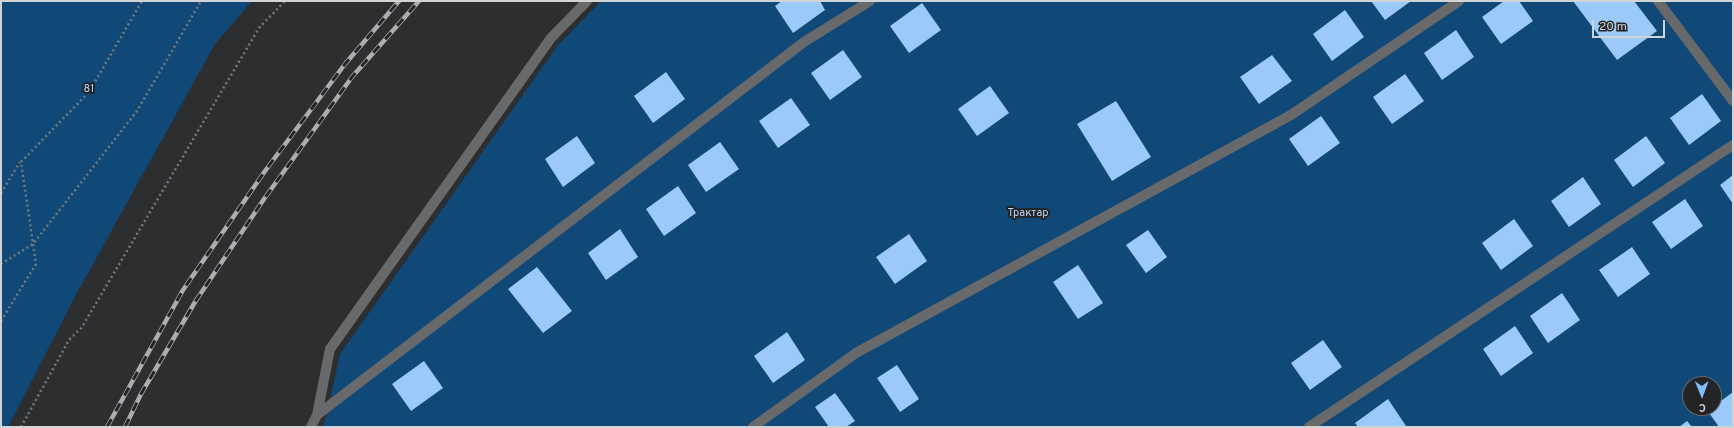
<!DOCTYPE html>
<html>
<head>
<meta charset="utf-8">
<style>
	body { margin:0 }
	#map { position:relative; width:1734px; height:428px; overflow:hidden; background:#2c2e30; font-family:Overpass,sans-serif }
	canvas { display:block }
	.frame { position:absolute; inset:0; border:2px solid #d2d3d4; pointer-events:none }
	.north { position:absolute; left:1682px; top:376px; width:40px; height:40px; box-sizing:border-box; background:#222426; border:1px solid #686a6c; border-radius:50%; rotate:179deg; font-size:11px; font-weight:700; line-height:16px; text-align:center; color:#d2d3d4 }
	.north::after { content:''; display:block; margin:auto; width:14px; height:18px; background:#80bdfa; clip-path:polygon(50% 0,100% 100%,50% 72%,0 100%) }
	.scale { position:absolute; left:1592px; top:20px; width:73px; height:18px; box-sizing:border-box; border:2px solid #d2d3d4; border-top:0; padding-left:5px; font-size:12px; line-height:14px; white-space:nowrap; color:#d2d3d4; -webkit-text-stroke:3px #222426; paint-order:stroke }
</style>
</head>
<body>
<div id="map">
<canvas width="1734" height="428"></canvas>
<div class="frame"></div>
<div class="north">С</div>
<div class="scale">20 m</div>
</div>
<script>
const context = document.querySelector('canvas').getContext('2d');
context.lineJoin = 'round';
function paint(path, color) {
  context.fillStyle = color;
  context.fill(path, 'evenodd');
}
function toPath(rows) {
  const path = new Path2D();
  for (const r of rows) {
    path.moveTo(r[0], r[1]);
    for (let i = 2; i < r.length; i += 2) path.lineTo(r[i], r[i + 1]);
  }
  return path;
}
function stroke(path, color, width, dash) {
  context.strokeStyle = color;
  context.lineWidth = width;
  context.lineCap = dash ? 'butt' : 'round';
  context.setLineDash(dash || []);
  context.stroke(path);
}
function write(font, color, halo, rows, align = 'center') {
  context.font = font + ' Overpass,sans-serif';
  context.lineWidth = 4;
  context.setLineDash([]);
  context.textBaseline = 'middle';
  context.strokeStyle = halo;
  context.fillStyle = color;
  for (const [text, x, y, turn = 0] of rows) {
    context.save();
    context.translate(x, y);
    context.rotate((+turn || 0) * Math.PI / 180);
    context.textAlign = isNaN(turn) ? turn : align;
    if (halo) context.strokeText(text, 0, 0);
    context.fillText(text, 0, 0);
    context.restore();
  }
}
paint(toPath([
	[1,1,252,1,215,44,77,293,8,427,1,427],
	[601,1,1733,1,1733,427,322,427,326,418,340,354,558,45],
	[1690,384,1714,384,1714,408,1690,408]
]), '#104877');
paint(toPath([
	[782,1,820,1,825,10,793,33,775,6],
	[1371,1,1411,1,1385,20],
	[1504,1,1519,1,1533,21,1501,44,1482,17],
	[1573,1,1634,1,1657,31,1617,60],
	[922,3,941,30,909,53,890,26],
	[1345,10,1364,37,1332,61,1313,34],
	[1456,30,1474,57,1442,80,1424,53],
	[843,50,862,77,830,100,811,73],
	[1272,55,1292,81,1259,104,1240,77],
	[666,72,685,99,653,123,634,96],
	[1405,74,1424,101,1392,124,1373,97],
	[990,86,1009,113,977,136,958,109],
	[1702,94,1721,121,1689,145,1670,118],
	[791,98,810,125,778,148,759,121],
	[1116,101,1151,157,1112,181,1077,124],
	[1321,116,1340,143,1308,166,1289,139],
	[577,136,595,163,563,187,545,159],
	[1646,136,1665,163,1633,187,1614,160],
	[720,142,739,169,706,192,688,165],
	[1733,175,1733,204,1720,185],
	[1583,177,1601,204,1569,227,1551,201],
	[678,186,696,213,664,236,646,209],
	[1685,199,1703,226,1671,249,1652,222],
	[1514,219,1533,246,1501,270,1482,243],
	[620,229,638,257,606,280,588,253],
	[1148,230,1167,257,1146,273,1126,245],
	[909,234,927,261,895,284,876,257],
	[1632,247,1650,274,1618,297,1599,270],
	[1078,265,1103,303,1078,319,1053,282],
	[537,267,572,311,543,333,508,289],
	[1562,293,1580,320,1548,343,1530,316],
	[1515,326,1533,353,1501,376,1483,349],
	[787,332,805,360,773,383,754,356],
	[1323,340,1342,367,1310,390,1291,363],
	[424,361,443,388,411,411,392,384],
	[897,365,919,399,900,412,877,378],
	[1733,392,1733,427,1719,427,1707,410,1714,408,1714,406],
	[835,393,855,421,846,427,829,427,815,407],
	[1388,399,1406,426,1358,427,1355,423],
	[1687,421,1692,427,1679,427]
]), '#9bcafa');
stroke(toPath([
	[1,193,20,162],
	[1,264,33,244,137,111,201,1],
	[1,321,36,264,21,162,89,92,142,1],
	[21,427,69,340,82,327,259,28,285,1]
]), '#77787a', 2.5, [2, 3]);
stroke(toPath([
	[1658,1,1733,101],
	[317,415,804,42,870,1],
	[311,427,317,415,330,349,551,38,587,1],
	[753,427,856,353,1291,115,1459,1],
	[1309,427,1733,145]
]), '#68696a', 10);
const rail = toPath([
	[107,427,183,290,265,171,345,64,399,1],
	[125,427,141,394,195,302,264,199,352,77,419,1]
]);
stroke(rail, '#acadaf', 4.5);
stroke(rail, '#222426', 3, [9]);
write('11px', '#b8d6f5', '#222426', [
	["81",89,90],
	["Трактар",1028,214]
]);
</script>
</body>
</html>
